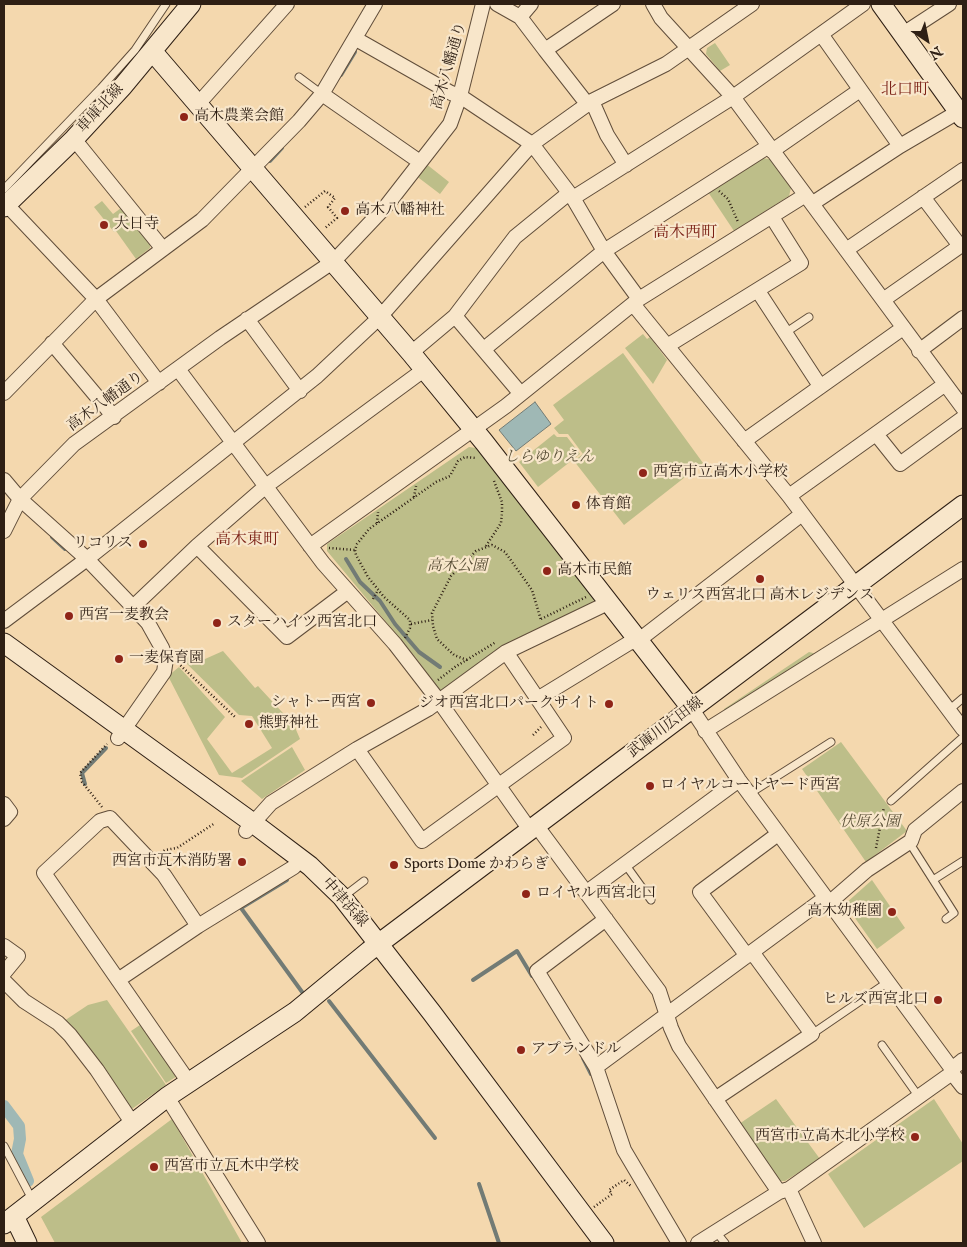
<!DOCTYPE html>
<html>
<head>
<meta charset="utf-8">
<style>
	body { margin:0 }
	#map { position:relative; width:967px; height:1247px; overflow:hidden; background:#f4d8ae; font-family:"IM FELL English",serif }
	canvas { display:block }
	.frame { position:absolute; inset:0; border:5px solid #2e1f14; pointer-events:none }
	.north { position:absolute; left:902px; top:15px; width:50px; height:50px; -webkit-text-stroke:4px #f8e6ca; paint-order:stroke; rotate:146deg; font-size:14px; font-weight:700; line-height:20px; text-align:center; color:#2e1f14 }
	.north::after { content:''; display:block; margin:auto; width:18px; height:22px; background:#2e1f14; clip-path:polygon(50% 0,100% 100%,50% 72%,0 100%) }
</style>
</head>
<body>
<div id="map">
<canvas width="967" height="1247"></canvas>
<div class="frame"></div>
<div class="north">N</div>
</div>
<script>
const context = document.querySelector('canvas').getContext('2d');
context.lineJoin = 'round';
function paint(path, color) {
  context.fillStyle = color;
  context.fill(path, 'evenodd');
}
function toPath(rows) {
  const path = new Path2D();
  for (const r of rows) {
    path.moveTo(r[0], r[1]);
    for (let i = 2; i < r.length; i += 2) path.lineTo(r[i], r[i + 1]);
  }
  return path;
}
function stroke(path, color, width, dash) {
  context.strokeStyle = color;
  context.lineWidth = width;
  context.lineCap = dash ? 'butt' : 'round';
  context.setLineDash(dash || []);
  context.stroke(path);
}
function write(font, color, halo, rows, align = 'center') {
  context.font = font + ' "IM FELL English","Noto Serif JP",serif';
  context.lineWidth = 4.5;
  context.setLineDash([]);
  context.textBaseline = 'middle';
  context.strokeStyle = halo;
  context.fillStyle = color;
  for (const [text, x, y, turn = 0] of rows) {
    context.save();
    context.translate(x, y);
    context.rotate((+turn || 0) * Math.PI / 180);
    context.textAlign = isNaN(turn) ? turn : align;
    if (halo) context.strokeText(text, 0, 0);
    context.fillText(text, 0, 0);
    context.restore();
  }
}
paint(toPath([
	[715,43,730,65,720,71,706,54,707,48],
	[761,158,770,159,791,188,789,196,734,231,708,192],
	[425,163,449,182,440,194,415,175],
	[102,201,113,214,121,208,150,244,150,248,136,259,116,231,114,232,94,207],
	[643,334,647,339,650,337,667,360,653,384,625,348],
	[623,353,703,463,624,525,574,461,583,454,568,434,559,434,554,428,564,420,553,405],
	[554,434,557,437,567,437,580,454,538,487,519,462],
	[469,447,476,448,594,599,593,606,445,690,439,690,416,658,327,551,327,544],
	[223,651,255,688,258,686,294,725,300,739,242,778,219,775,168,676,179,667,225,717,207,739,232,773,272,748,252,716,239,715,182,659,189,652,205,659],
	[809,652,817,654,725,711,724,709],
	[841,742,907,831,866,862,802,769],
	[292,747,305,770,262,799,241,781],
	[872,880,905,928,877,949,845,904],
	[107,1000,166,1085,129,1111,64,1021,88,1005],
	[143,1023,179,1075,166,1083,131,1031],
	[776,1099,820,1159,785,1181,779,1181,739,1124],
	[934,1099,963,1144,963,1161,864,1228,828,1174],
	[172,1119,242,1243,55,1243,41,1217]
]), '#bdbe89');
const water = toPath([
	[535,402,551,424,516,451,499,430,535,402]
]);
paint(water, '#9fb8b5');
stroke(water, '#727b75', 1);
stroke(toPath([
	[341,75,355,52],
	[270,161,282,148],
	[52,537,65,549],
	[346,559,360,582,380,601,395,624,419,652,440,667],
	[85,784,82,773,106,748],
	[287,880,241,908,305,996],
	[473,980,517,951,532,976],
	[329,1001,435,1138],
	[583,1058,591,1074],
	[479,1184,499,1243]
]), '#727b75', 4);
stroke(toPath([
	[4,1106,19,1126,20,1139,17,1154,28,1181]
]), '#9fb8b5', 12);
const lane = toPath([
	[299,77,322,94],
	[4,189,101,88,135,50,166,4],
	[785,333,809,317],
	[949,710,963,698],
	[749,794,831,742],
	[891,801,963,737],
	[909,842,954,913,946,919],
	[625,864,651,900],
	[933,880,963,861],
	[343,897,364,881],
	[812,1034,888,982],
	[882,1045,919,1097],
	[4,1146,33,1201],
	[717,1233,725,1243]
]);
const street = toPath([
	[497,4,520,17,545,50,613,4],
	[653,4,661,18,733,97,963,408],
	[520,17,531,4],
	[821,34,900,146],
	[903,34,949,4],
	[356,39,451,93,460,96,532,144,573,198,604,251,639,299],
	[545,50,588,105],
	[322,94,420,162],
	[592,101,607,135,626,165],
	[199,103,287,4],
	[74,139,163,249],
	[772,151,860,90],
	[923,197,960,246],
	[573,198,733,97,863,4],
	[813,203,900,146,963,109],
	[7,205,96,299,159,383],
	[846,250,963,170],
	[758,291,820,386],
	[883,300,963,244],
	[633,304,789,496,963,729],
	[455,316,521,394],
	[247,319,300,391],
	[52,343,114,417],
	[667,346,801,263,772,217],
	[484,349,604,251,769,146],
	[919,351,963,318],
	[411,353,455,316,515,237,569,193],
	[178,369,323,563,395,644,439,701,530,830],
	[4,393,96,299,202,220,299,121,322,94,375,4],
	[876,434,900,464,963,418],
	[744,441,903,328],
	[4,480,20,499,87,559,133,607,148,623,162,648,166,659,164,672,118,738],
	[789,496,944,385],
	[4,531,20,499,74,444,220,338,334,261,387,205,450,124,460,96,483,4],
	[197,546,287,637,348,591],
	[310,546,506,406,639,299,804,196],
	[133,607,197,546,266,486,425,369],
	[4,621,87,559,317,376,380,317,532,144,592,101,666,64,752,4],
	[539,698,629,643,639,640,802,514],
	[691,708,739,780,952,1069,952,1073,963,1087],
	[705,731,963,569],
	[357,749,422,841,564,738,506,652],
	[4,804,10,812,4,819],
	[536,825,659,991,671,1028,679,1046,779,1192],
	[246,831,271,803,357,749,428,709,506,652,610,602],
	[587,892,739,780],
	[829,903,867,870,911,841,915,830,963,791],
	[606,919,537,971,596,1067,624,1150,679,1243],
	[4,946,18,956,4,973],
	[747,956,700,892,778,834],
	[118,980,198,926,294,867],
	[4,981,24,1001,58,1023,70,1035,97,1070,133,1124],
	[596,1067,825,898],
	[952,1069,963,1060],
	[188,1081,44,873,100,821,110,818,164,875,198,926],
	[167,1097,258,1243],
	[715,1099,812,1034,752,952],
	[789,1189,814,1243],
	[698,1243,779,1192,789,1189,952,1073]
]);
const secondary = toPath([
	[881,4,963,118],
	[153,52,411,353,484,442,691,708],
	[4,207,74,139,123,86,191,4],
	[4,643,253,823,310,866,342,897,432,1013,604,1243],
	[14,1216,27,1243],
	[4,1224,167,1097,295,1012,369,951,530,830,963,505]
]);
stroke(lane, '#604d3a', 9);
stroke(street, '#604d3a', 16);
stroke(secondary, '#2e1f14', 21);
stroke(toPath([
	[719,191,728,199,738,222],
	[305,207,325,191,335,198,328,207,337,218,324,229],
	[414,497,416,486],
	[377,523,378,512],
	[486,546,501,523,502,513,502,502,494,481],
	[329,548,355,550],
	[373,599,378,590],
	[541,619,586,597],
	[411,624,432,620],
	[405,638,410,628,410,620,384,597,368,577,356,555,355,550,357,544,369,529,436,482,450,476,458,461,465,457,476,458],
	[467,660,454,655,437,639,433,626,432,613,451,576,476,551,492,545,505,552,532,590,541,620],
	[178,663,235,717],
	[438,680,455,667,496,642],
	[533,735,541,727],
	[102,807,82,782,80,773,107,744],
	[876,848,884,807],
	[161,853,165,850,177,848,215,823],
	[594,1207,612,1194,609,1190,624,1180,632,1187]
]), '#2e1f14', 2.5, [1, 2.5]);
stroke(lane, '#f8e6ca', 7);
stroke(street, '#f8e6ca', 14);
stroke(secondary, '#f8e6ca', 19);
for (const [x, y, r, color] of [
	[184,117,5,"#8f2418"],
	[345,211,5,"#8f2418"],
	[104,225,5,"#8f2418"],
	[643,473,5,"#8f2418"],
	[576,505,5,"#8f2418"],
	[143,544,5,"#8f2418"],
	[547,571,5,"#8f2418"],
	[760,579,5,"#8f2418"],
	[69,616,5,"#8f2418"],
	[217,623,5,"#8f2418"],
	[119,659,5,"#8f2418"],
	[371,703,5,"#8f2418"],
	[609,704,5,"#8f2418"],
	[249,724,5,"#8f2418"],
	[650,786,5,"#8f2418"],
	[242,862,5,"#8f2418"],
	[394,865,5,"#8f2418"],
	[526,894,5,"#8f2418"],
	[892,912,5,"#8f2418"],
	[938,1000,5,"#8f2418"],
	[521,1050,5,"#8f2418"],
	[915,1137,5,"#8f2418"],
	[154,1167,5,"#8f2418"]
]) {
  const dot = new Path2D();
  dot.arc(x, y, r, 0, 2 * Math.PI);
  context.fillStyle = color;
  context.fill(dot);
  stroke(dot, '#f8e6ca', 2);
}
write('15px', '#2e1f14', '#f8e6ca', [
	["高木八幡通り",450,66,-74],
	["車庫北線",101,109,-47],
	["高木八幡通り",106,402,-36],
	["武庫川広田線",666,728,-37],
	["中津浜線",344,903,48]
]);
write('15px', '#2e1f14', '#f8e6ca', [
	["高木農業会館",194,117],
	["高木八幡神社",355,211],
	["大日寺",114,225],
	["西宮市立高木小学校",653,473],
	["体育館",586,505],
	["リコリス",133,544,"right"],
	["高木市民館",557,571],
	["ウェリス西宮北口 高木レジデンス",760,596,"center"],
	["西宮一麦教会",79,616],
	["スターハイツ西宮北口",227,623],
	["一麦保育園",129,659],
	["シャトー西宮",361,703,"right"],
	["ジオ西宮北口パークサイト",599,704,"right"],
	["熊野神社",259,724],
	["ロイヤルコートヤード西宮",660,786],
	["西宮市瓦木消防署",232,862,"right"],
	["Sports Dome かわらぎ",404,865],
	["ロイヤル西宮北口",536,894],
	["高木幼稚園",882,912,"right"],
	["ヒルズ西宮北口",928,1000,"right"],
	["アプランドル",531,1050],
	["西宮市立高木北小学校",905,1137,"right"],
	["西宮市立瓦木中学校",164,1167]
], 'left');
write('italic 15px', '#594f37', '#f8e6ca', [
	["しらゆりえん",549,458],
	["高木公園",457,567],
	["伏原公園",870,823]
]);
write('16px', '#7a1f14', '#f8e6ca', [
	["北口町",905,91],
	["高木西町",685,234],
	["高木東町",247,541]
]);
</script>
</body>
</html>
